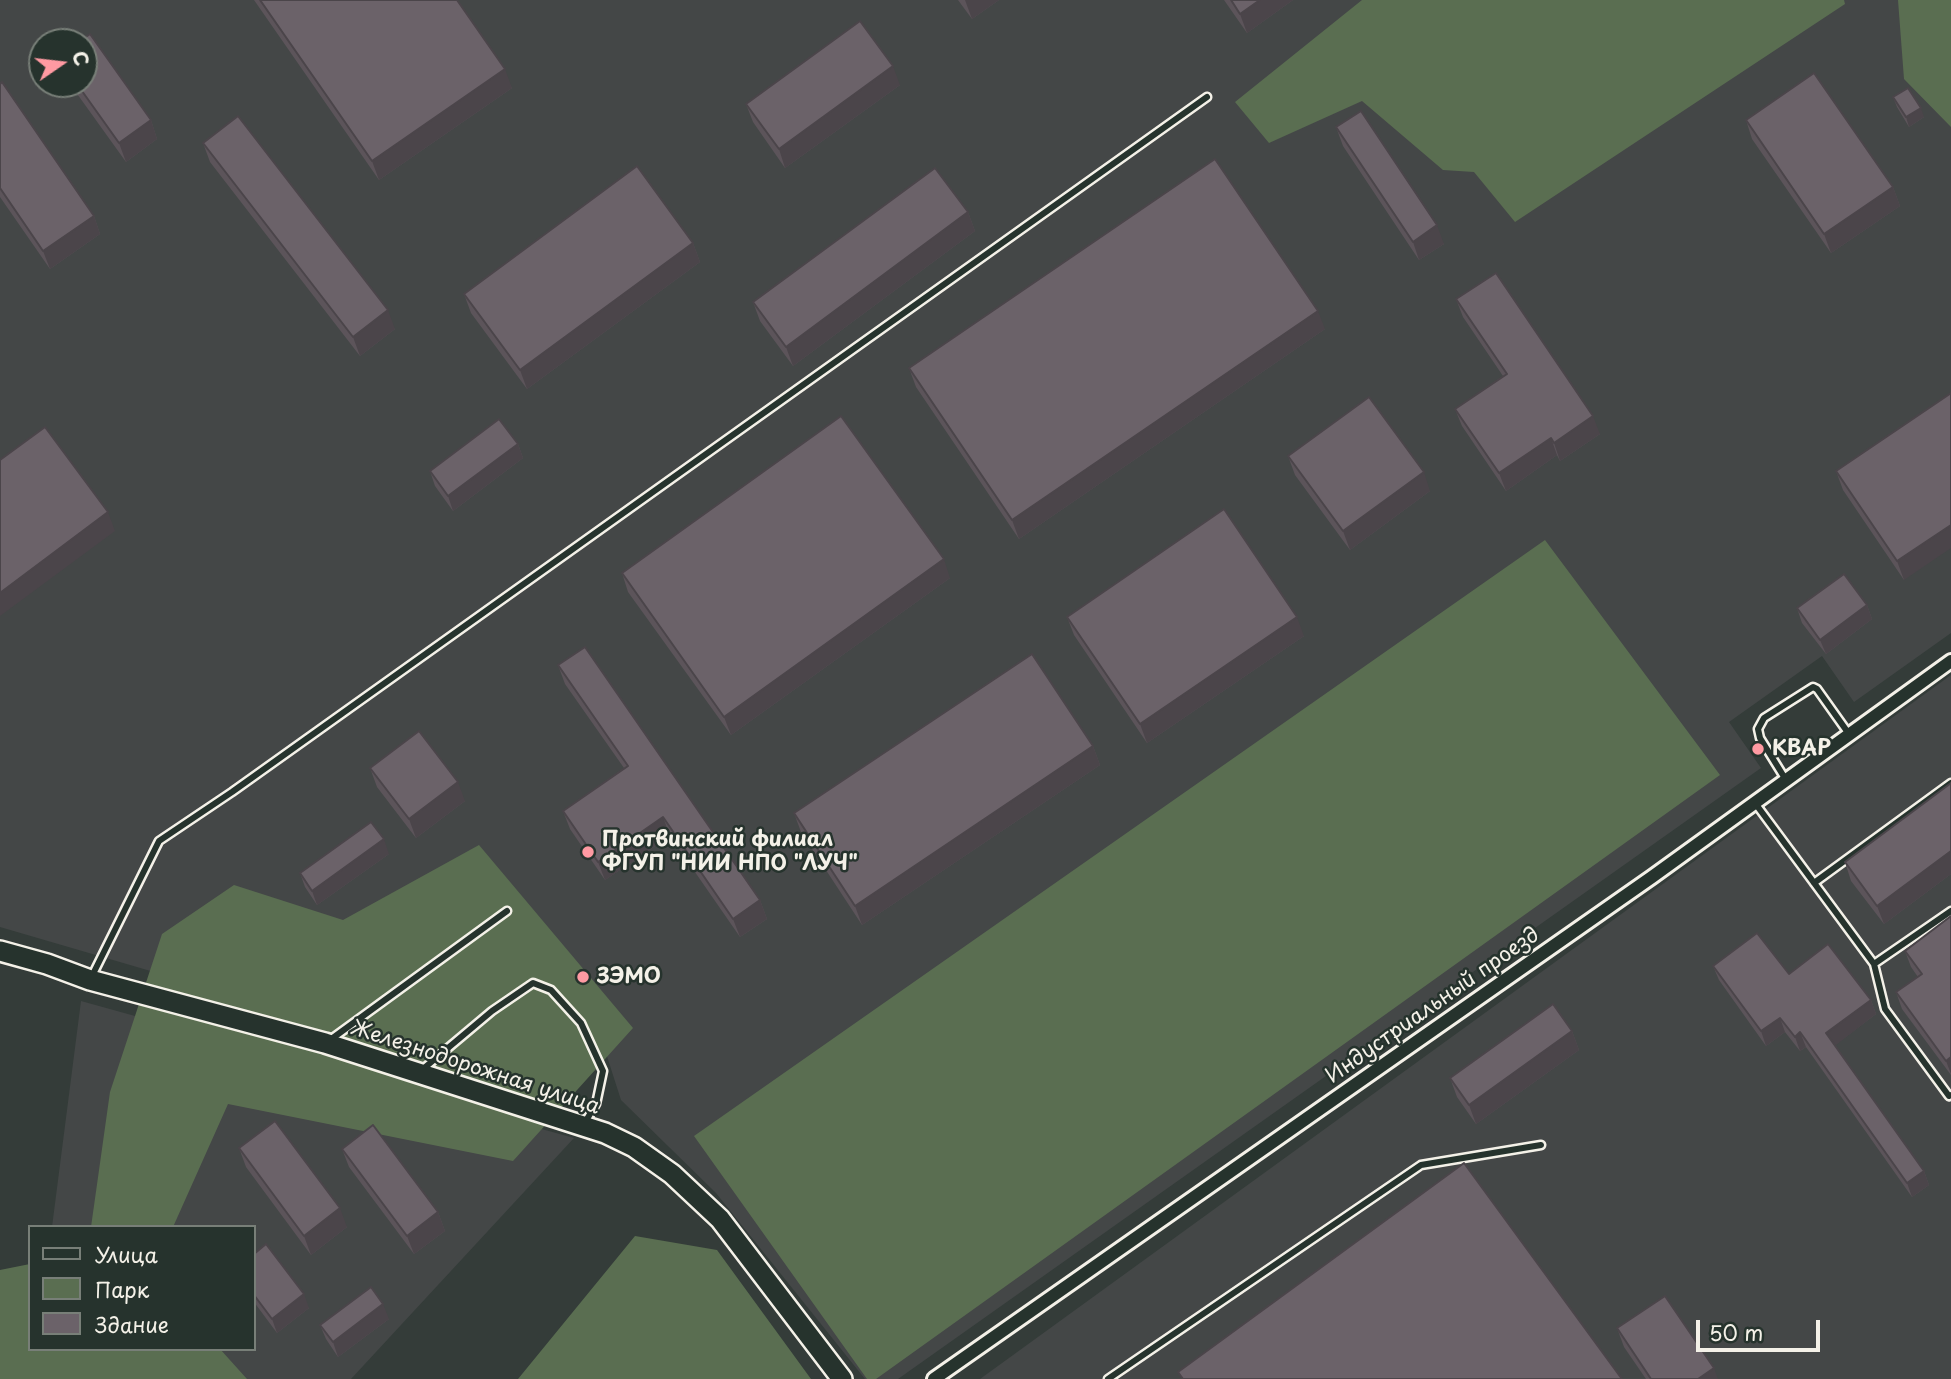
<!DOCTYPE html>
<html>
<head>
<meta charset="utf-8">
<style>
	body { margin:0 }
	#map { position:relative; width:1951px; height:1379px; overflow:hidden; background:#343c39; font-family:"Playpen Sans",sans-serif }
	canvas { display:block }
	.legend { position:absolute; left:28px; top:1225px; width:228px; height:126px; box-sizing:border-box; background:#26332d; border:2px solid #787f78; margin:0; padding:9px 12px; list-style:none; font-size:21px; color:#f4f1e8 }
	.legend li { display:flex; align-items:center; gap:14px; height:35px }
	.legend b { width:35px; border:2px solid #787f78 }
	.north { position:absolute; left:28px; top:28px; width:70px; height:70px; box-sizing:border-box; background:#26332d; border:2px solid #787f78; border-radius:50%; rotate:76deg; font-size:19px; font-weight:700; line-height:28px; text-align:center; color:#f4f1e8 }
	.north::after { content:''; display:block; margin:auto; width:24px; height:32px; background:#ff9aa2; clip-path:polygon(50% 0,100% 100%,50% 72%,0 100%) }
	.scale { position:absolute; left:1696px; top:1320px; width:124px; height:32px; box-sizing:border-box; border:4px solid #f4f1e8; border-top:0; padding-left:9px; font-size:21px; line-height:24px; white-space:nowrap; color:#f4f1e8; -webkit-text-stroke:5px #26332d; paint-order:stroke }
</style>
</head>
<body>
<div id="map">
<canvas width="1951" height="1379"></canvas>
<ul class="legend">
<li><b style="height:9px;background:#26332d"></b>Улица</li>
<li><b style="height:19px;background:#5a6e51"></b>Парк</li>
<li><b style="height:19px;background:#6b6269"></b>Здание</li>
</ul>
<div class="north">С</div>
<div class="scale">50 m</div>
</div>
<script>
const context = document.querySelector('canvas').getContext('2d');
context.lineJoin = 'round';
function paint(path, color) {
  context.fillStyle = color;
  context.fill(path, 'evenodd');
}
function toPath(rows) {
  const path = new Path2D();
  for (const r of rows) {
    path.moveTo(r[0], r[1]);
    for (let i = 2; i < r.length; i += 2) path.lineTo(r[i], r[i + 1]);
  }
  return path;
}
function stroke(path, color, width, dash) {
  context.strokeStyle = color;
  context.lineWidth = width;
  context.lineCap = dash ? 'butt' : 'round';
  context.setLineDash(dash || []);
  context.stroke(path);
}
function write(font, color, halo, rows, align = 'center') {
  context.font = font + ' "Playpen Sans",sans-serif';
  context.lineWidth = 5;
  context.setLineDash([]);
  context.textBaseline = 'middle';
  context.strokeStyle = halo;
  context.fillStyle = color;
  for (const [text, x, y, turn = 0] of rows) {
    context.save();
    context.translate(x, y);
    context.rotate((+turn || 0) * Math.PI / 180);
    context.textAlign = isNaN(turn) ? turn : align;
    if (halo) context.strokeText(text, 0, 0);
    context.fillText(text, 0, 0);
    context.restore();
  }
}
paint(toPath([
	[0,0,1951,0,1951,633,1854,702,1822,656,1729,722,1761,768,898,1379,865,1379,716,1193,621,1100,604,1047,421,1050,0,927],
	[42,42,84,42,84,84,42,84],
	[1951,675,1951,1379,980,1379],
	[81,1001,574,1138,351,1379,151,1379,121,1349,254,1349,254,1227,52,1227]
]), '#444747');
paint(toPath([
	[1362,0,1844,0,1845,4,1515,222,1474,172,1443,170,1362,101,1269,143,1235,102],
	[1898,0,1951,0,1951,127,1904,79],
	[1545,540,1720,775,876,1379,867,1379,694,1136],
	[479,845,633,1028,513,1161,228,1104,173,1227,91,1227,110,1092,162,934,234,885,343,920],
	[635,1236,717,1250,811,1379,518,1379],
	[30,1264,30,1349,220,1349,247,1379,0,1379,0,1270]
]), '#5a6e51');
const lane = toPath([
	[1786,780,1760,738,1758,729,1764,718,1813,687,1817,689,1849,734],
	[1755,803,1874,964,1885,1009,1949,1096,1951,1095],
	[1814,883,1951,783],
	[1874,964,1951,911],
	[91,978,159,841,232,792,1207,97],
	[330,1040,507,911],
	[423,1069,492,1011,533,983,551,990,581,1023,603,1071,596,1104,584,1124],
	[1108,1379,1421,1165,1541,1145]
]);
const street = toPath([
	[934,1379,1652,877,1951,661]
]);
const secondary = toPath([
	[0,951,47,964,90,980,325,1043,605,1133,634,1147,672,1174,720,1219,842,1379]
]);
stroke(lane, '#f4f1e8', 11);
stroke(street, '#f4f1e8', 18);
stroke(secondary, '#f4f1e8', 24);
stroke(lane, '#26332d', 6);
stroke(street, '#26332d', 12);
stroke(secondary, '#26332d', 19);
paint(toPath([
	[254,0,457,0,512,88,379,180],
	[958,0,999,0,972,19],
	[1224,0,1293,0,1247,33],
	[0,84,94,216,100,234,50,269,0,197],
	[70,84,84,84,151,120,157,139,126,162],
	[900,85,785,168,753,122,746,104],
	[1893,97,1924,117,1909,127,1897,107],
	[1746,120,1893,187,1900,206,1831,253,1752,139],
	[1336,127,1444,244,1419,260,1343,146],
	[203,143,395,329,360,356,210,162],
	[968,212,975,231,793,366,760,321,753,302],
	[693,243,700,262,527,389,471,313,464,294],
	[1456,299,1600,434,1560,461,1557,455,1506,491,1462,426,1455,409,1503,376,1463,317],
	[1325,329,1019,539,916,387,909,368],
	[1951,393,1904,580,1843,490,1836,471],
	[518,444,523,458,453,511,435,486,430,471],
	[1288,456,1430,491,1350,550,1295,475],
	[622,573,950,578,731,735,628,592],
	[1867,605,1872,619,1826,654,1802,623,1797,608],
	[1067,617,1304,636,1147,743,1074,635],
	[558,665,760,900,767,919,740,937,670,836,605,880,570,829,563,811,624,768,565,684],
	[1093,746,1100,765,862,925,801,832,794,813],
	[370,768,465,801,416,838,377,787],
	[1951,783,1951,874,1884,924,1851,881,1845,862],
	[389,854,317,905,305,887,300,873],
	[1951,916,1951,1075,1902,1009,1896,992,1918,977,1911,967,1905,951],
	[1713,966,1789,974,1871,1000,1876,1014,1835,1045,1924,1171,1929,1185,1912,1197,1806,1047,1800,1051,1785,1032,1766,1046,1719,980],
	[1572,1031,1579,1050,1476,1124,1457,1097,1450,1078],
	[239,1148,347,1227,311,1255,246,1167],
	[342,1149,438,1212,445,1231,414,1254,349,1167],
	[254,1254,309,1308,277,1333,254,1302],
	[389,1319,338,1357,326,1339,320,1325],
	[1617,1328,1718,1379,1646,1379,1624,1347]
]), '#5c545a');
paint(toPath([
	[965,0,999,0,972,19],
	[1260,0,1293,0,1247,33,1240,14],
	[893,66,900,85,785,168,779,149],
	[505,69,512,88,379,180,372,161],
	[1921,108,1924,117,1909,127,1906,117],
	[151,120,157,139,126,162,119,143],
	[1893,187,1900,206,1831,253,1824,234],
	[968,212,975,231,793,366,786,347],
	[94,216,100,234,50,269,43,251],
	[1437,225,1444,244,1419,260,1413,242],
	[693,243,700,262,527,389,520,370],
	[388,310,395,329,360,356,353,337],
	[1318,311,1325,329,1019,539,1012,520],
	[1593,416,1600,434,1560,461,1554,443],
	[1551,438,1557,455,1506,491,1499,473],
	[518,444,523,458,453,511,448,496],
	[1424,472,1430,491,1350,550,1343,531],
	[108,512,115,531,0,616,0,593],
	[1951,525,1951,548,1904,580,1897,561],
	[944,559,950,578,731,735,724,717],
	[1867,605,1872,619,1826,654,1820,640],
	[1297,617,1304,636,1147,743,1140,724],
	[1093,746,1100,765,862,925,855,906],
	[458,782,465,801,416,838,409,819],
	[663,817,670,836,605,880,598,862],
	[384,839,389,854,317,905,312,891],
	[1951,851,1951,874,1884,924,1877,906],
	[760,900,767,919,740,937,733,919],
	[1871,1000,1876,1014,1832,1048,1826,1033],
	[1780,1018,1785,1032,1766,1046,1761,1031],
	[1572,1031,1579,1050,1476,1124,1469,1105],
	[1800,1032,1806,1047,1800,1051,1795,1037],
	[1951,1057,1951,1074,1946,1061],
	[1924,1171,1929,1185,1912,1197,1907,1183],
	[340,1208,347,1227,311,1255,304,1236],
	[438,1212,445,1231,414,1254,407,1236],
	[304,1294,309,1308,277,1333,272,1319],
	[383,1304,389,1319,338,1357,333,1342],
	[1714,1368,1718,1379,1698,1379]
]), '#4b454a');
const building = toPath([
	[260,0,457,0,505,69,372,161,260,0],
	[1231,0,1260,0,1240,14,1231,0],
	[860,21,893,66,779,149,746,104,860,21],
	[90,34,151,120,119,143,77,84,84,84,84,42,79,42,90,34],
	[1814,73,1893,187,1824,234,1746,120,1814,73],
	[2,82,94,216,43,251,0,188,0,84,2,82],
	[1908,88,1921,108,1906,117,1893,97,1908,88],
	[1361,111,1437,225,1413,242,1336,127,1361,111],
	[238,116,388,310,353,337,203,143,238,116],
	[1215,159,1318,311,1012,520,909,368,1215,159],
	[637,166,693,243,520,370,464,294,637,166],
	[935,168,968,212,786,347,753,302,935,168],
	[1496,273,1593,416,1554,443,1551,438,1499,473,1455,409,1507,374,1456,299,1496,273],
	[1951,393,1951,525,1897,561,1836,471,1951,393],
	[1369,397,1424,472,1343,531,1288,456,1369,397],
	[841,416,944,559,724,717,622,573,841,416],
	[499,419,518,444,448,496,430,471,499,419],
	[45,427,108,512,0,593,0,460,45,427],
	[1224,509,1297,617,1140,724,1067,617,1224,509],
	[1844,574,1867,605,1820,640,1797,608,1844,574],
	[585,647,760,900,733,919,663,817,598,862,563,811,628,766,558,665,585,647],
	[1032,654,1093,746,855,906,794,813,1032,654],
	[419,731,458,782,409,819,370,768,419,731],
	[1951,783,1951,851,1877,906,1845,862,1951,783],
	[371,822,384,839,312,891,300,873,371,822],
	[1951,916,1951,1057,1946,1061,1896,992,1922,974,1905,951,1951,916],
	[1757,933,1789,974,1828,944,1871,1000,1826,1033,1924,1171,1907,1183,1800,1032,1795,1037,1780,1018,1761,1031,1713,966,1757,933],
	[1553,1004,1572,1031,1469,1105,1450,1078,1553,1004],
	[275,1121,340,1208,304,1236,239,1148,275,1121],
	[373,1125,438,1212,407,1236,342,1149,373,1125],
	[1464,1163,1622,1379,1183,1379,1178,1372,1464,1163],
	[266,1244,304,1294,272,1319,254,1295,254,1254,266,1244],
	[371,1287,383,1304,333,1342,320,1325,371,1287],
	[1665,1296,1714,1368,1698,1379,1651,1379,1617,1328,1665,1296]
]);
paint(building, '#6b6269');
stroke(building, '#4b454a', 2);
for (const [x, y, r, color] of [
	[1758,749,7,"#ff9aa2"],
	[588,852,7,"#ff9aa2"],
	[583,977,7,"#ff9aa2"]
]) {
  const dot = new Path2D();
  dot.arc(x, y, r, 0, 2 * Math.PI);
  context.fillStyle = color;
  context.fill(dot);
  stroke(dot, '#26332d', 2.5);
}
write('bold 21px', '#f4f1e8', '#26332d', [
	["КВАР",1772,749],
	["Протвинский филиал",602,840],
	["ФГУП \"НИИ НПО \"ЛУЧ\"",602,864],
	["ЗЭМО",597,977]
], 'left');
write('21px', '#f4f1e8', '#26332d', [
	["Индустриальный проезд",1433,1006,-35],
	["Железнодорожная улица",475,1068,18]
]);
</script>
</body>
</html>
